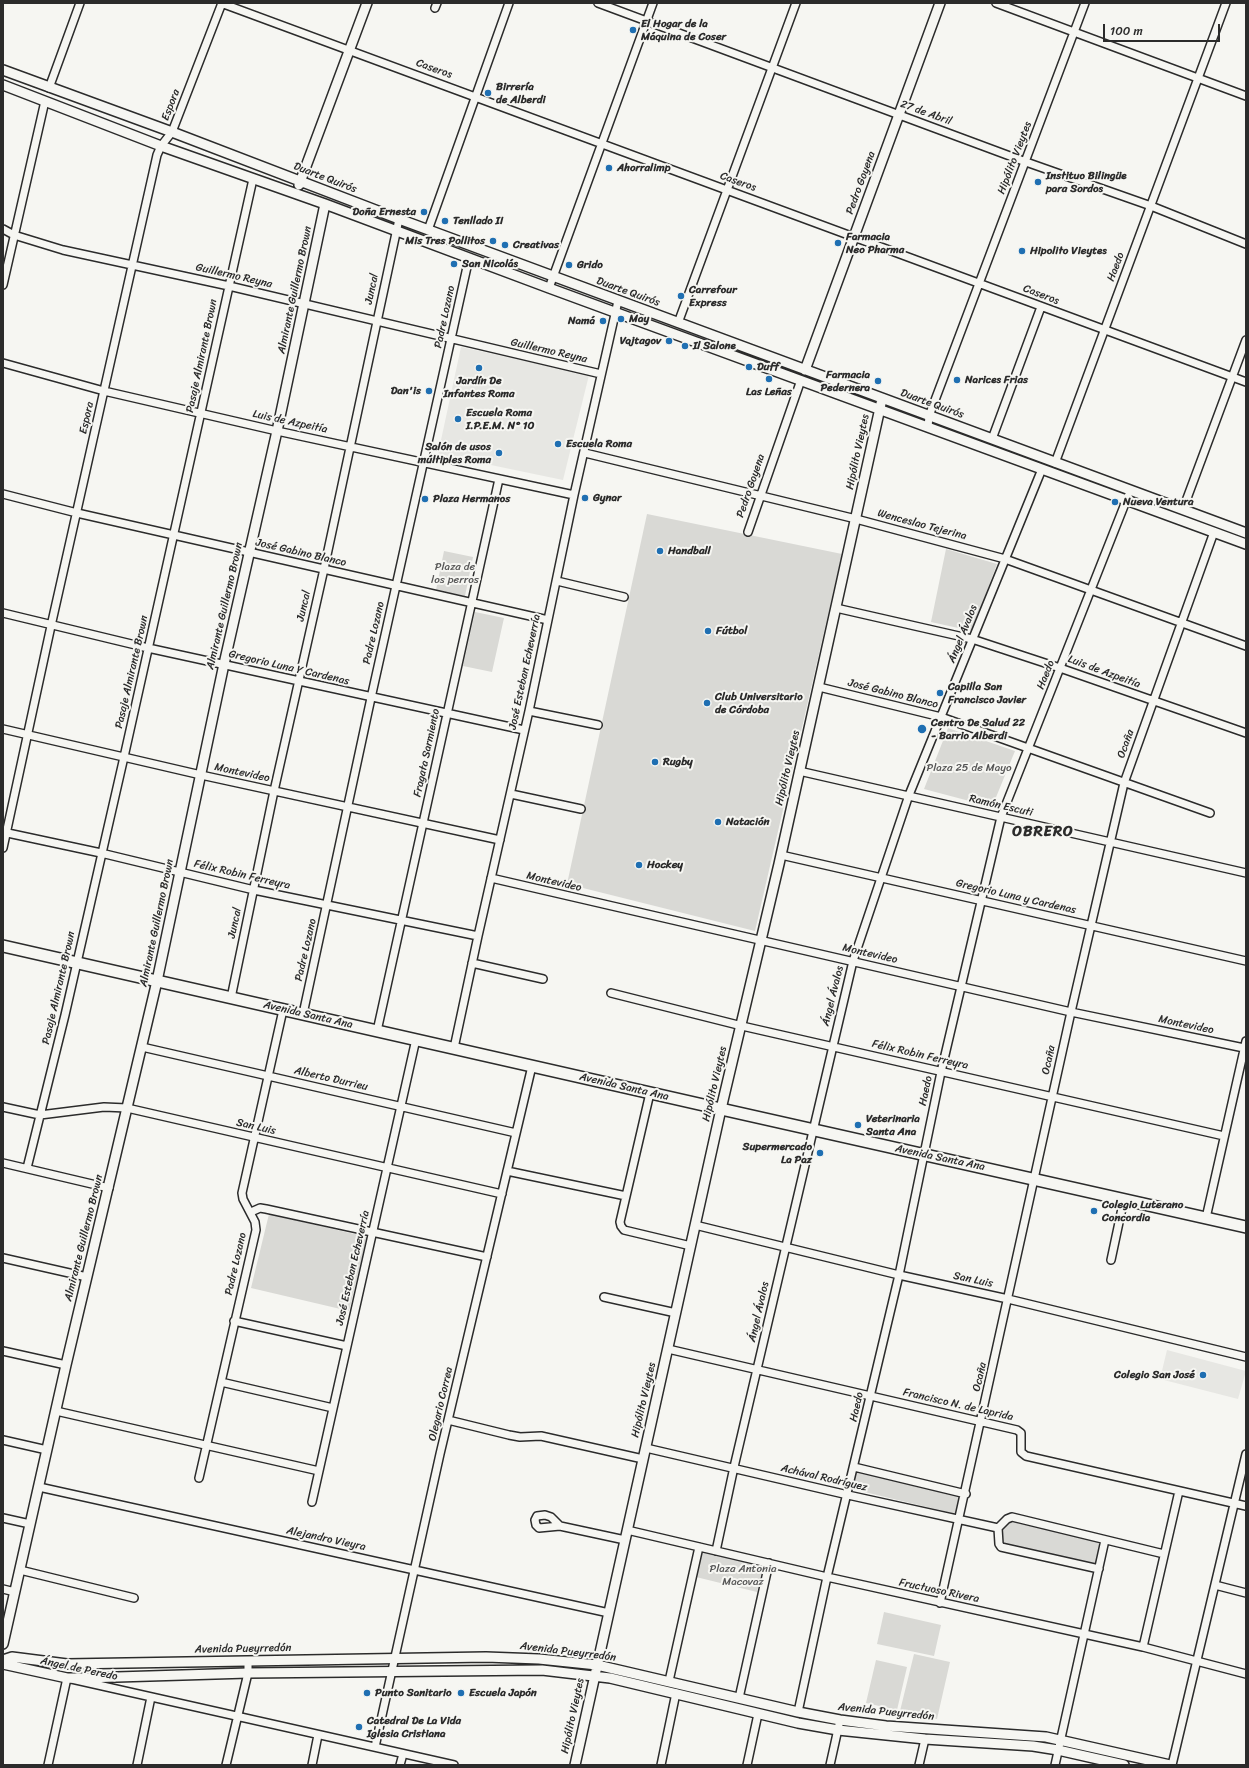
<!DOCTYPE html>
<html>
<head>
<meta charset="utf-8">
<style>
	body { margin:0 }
	#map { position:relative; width:1249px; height:1768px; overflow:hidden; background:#f6f6f2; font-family:Sriracha,sans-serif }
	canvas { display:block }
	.frame { position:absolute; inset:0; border:4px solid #2b2b2b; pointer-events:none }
	.scale { position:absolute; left:1103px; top:24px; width:117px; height:18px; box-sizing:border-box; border:2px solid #2b2b2b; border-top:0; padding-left:5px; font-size:12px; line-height:14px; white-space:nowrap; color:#2b2b2b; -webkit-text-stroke:3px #f6f6f2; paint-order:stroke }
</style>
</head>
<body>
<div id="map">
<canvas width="1249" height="1768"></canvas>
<div class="frame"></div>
<div class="scale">100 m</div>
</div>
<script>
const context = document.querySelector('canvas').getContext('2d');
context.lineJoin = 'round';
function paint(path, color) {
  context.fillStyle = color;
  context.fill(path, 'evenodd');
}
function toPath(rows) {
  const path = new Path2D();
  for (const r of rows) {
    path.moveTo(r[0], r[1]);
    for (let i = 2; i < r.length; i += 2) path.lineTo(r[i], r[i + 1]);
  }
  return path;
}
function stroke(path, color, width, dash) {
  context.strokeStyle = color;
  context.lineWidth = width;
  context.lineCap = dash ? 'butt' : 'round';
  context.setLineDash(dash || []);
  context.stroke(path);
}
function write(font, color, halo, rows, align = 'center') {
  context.font = font + ' Sriracha,sans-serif';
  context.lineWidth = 4;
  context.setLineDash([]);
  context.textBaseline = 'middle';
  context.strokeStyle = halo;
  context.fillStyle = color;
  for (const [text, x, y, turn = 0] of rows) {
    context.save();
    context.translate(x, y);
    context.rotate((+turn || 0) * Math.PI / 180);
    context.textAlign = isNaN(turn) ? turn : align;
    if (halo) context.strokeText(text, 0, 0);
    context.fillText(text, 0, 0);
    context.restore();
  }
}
paint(toPath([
	[461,347,589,375,563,480,438,454],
	[1167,1350,1246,1371,1238,1399,1160,1379]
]), '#e7e7e3');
paint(toPath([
	[647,514,842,554,755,931,567,884],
	[946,549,997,564,972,631,931,622],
	[444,551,473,557,465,596,436,590],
	[475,612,504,618,492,672,463,666],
	[948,728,1015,751,992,807,924,789],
	[269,1214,367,1237,349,1311,251,1288],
	[856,1470,960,1495,956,1514,852,1489],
	[1013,1520,1103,1542,1098,1566,1003,1545,1000,1529],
	[702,1552,763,1566,757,1592,696,1577],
	[884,1612,941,1625,934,1656,877,1644],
	[914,1654,950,1662,937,1719,900,1711],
	[876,1660,907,1667,897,1710,866,1703]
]), '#d9d9d5');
const street = toPath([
	[221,3,1246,382],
	[598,3,1026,162,1151,206,1246,244],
	[996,3,1246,96],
	[435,8,437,3],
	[49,88,80,3],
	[3,229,14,235,63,250,229,286,601,374],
	[428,230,509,3],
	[3,285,45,101],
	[549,288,653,3],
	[678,323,796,3],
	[3,363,104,391,277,431,574,495],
	[928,427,929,416,1085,3],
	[992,439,1041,307],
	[585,453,856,519,1005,559,1246,646],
	[1055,463,1226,3],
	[3,494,77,513,548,620],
	[1183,509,1246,340],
	[748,532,801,380],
	[557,581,624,597],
	[836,608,972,639,1060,668,1246,733],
	[3,613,148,648,524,730],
	[819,687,941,717,1210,813],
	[529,711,598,725],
	[3,729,201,775,500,840],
	[799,771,1246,873],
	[511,794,581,809],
	[3,832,101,853,254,890,478,936],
	[3,848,51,626,157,155,161,146,172,132,222,3],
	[781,855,1246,961],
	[491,878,1071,1012,1244,1048],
	[472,963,543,979],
	[611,993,742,1026,1224,1136],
	[231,998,274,791,324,569,399,219],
	[303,1014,371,698,469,258],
	[377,1031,499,479],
	[142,1047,516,1133],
	[454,1048,478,936,529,711,574,495,618,301],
	[650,1093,620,1222,621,1226,624,1230,691,1246],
	[3,1107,40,1115,104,1107,127,1108,502,1194],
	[3,1163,109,1188],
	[27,1168,65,1015,124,757,253,179],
	[507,1171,626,1196],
	[251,1212,260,1208,266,1209,487,1257],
	[1206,1218,1246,1041],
	[695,1225,899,1275,1008,1299,1246,1357],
	[3,1258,87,1277],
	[1111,1260,1124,1199],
	[604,1297,676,1313],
	[234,1321,347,1346],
	[668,1349,1017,1430,1021,1433,1021,1452,1026,1456,1246,1506],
	[3,1351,66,1365],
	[221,1382,333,1408],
	[56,1411,319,1471],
	[448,1420,509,1435,520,1437,541,1436,643,1459],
	[3,1440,47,1450],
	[646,1448,848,1495,998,1528],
	[854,1467,966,1494],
	[199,1478,256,1230,255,1222,243,1199,242,1193,283,1010],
	[39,1487,609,1613],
	[312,1502,416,1039],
	[3,1518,30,1524],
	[560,1526,539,1528,536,1525,535,1520,537,1516,545,1515,551,1517,560,1526,625,1540],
	[627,1530,827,1577,1143,1647,1246,1674],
	[716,1551,734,1467,853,961,909,795,1042,469],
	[1099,1569,1001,1547,999,1544,998,1528,1007,1519,1012,1517,1164,1554],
	[20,1570,134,1598],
	[1215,1585,1246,1593],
	[3,1589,15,1592],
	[940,1603,1071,1012,1124,783,1214,532],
	[1143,1647,1179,1491],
	[669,1681,699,1547],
	[739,1698,769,1563],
	[798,1712,827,1577,899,1275,941,1072,1001,817,1128,496],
	[375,1747,440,1454,532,1066],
	[48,1765,67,1678,454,1765],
	[137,1765,151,1697],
	[226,1765,248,1673,248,1661],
	[312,1765,318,1735],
	[400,1765,403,1754],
	[661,1765,676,1693],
	[747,1765,758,1714],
	[830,1765,840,1720],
	[919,1765,925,1739],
	[1055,1765,1105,1540],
	[1172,1765,1246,1454]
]);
const secondary = toPath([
	[3,70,172,132,399,219,1246,533],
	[3,85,161,146,325,204,549,288,1246,544],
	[299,185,367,3],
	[805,370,940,3],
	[3,1644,66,1365,157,981,224,664,277,431,325,204],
	[3,1660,12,1657,67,1664,486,1657,539,1659,597,1665,798,1712,840,1720,886,1726,1046,1737,1170,1765],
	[3,1664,67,1678,84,1678,248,1673,542,1670,610,1678,798,1723,838,1730,925,1739,1033,1746,1058,1750,1124,1765],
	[575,1765,721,1109,779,864,882,399]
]);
const primary = toPath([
	[3,946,721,1109,1246,1227]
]);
stroke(street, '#2b2b2b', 10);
stroke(secondary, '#2b2b2b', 12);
stroke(primary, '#2b2b2b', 14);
stroke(street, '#f6f6f2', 7);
stroke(secondary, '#f6f6f2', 9);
stroke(primary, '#f6f6f2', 11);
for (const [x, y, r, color] of [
	[633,30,4,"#1f6fb2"],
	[488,93,4,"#1f6fb2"],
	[609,168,4,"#1f6fb2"],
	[1038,182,4,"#1f6fb2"],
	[424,212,4,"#1f6fb2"],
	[445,221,4,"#1f6fb2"],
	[493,241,4,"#1f6fb2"],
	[838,243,4,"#1f6fb2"],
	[505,245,4,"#1f6fb2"],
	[1022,251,4,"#1f6fb2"],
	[454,264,4,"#1f6fb2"],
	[569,265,4,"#1f6fb2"],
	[681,296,4,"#1f6fb2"],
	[621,319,4,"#1f6fb2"],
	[603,321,4,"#1f6fb2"],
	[669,341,4,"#1f6fb2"],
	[685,346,4,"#1f6fb2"],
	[749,367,4,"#1f6fb2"],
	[479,368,4,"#1f6fb2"],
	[769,379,4,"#1f6fb2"],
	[957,380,4,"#1f6fb2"],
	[878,381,4,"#1f6fb2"],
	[429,391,4,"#1f6fb2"],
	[458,419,4,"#1f6fb2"],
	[558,444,4,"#1f6fb2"],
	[499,453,4,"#1f6fb2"],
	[585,498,4,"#1f6fb2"],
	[425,499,4,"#1f6fb2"],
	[1115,502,4,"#1f6fb2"],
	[660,551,4,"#1f6fb2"],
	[708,631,4,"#1f6fb2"],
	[940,693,4,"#1f6fb2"],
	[707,703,4,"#1f6fb2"],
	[922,729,5,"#1f6fb2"],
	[655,762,4,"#1f6fb2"],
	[718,822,4,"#1f6fb2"],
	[639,865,4,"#1f6fb2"],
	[858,1125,4,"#1f6fb2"],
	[820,1153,4,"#1f6fb2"],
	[1094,1211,4,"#1f6fb2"],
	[1203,1375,4,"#1f6fb2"],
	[367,1693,4,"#1f6fb2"],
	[461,1693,4,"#1f6fb2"],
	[359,1727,4,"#1f6fb2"]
]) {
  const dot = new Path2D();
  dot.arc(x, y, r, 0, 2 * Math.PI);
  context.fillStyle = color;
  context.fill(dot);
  stroke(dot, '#f6f6f2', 1.5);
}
write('bold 11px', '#2b2b2b', '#f6f6f2', [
	["El Hogar de la",641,24],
	["Máquina de Coser",641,37],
	["Birrería",496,87],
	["de Alberdi",496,100],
	["Ahorralimp",617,168],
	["Instituo Bilingüe",1046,176],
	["para Sordos",1046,189],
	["Doña Ernesta",416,212,"right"],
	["Tenllado II",453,221],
	["Farmacia",846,237],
	["Neo Pharma",846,250],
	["Mis Tres Pollitos",485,241,"right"],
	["Creativas",513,245],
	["Hipolito Vieytes",1030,251],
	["San Nicolás",462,264],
	["Grido",577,265],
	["Carrefour",689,290],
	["Express",689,303],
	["May",629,319],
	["Namá",595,321,"right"],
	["Vajtagov",661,341,"right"],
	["Il Salone",693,346],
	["Duff",757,367],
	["Farmacia",870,375,"right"],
	["Pedernera",870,388,"right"],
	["Narices Frias",965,380],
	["Jardín De",479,381,"center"],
	["Infantes Roma",479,394,"center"],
	["Dan'is",421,391,"right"],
	["Las Leñas",769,392,"center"],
	["Escuela Roma",466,413],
	["I.P.E.M. N° 10",466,426],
	["Escuela Roma",566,444],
	["Salón de usos",491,447,"right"],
	["múltiples Roma",491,460,"right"],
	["Gynar",593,498],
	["Plaza Hermanos",433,499],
	["Nueva Ventura",1123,502],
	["Handball",668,551],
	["Fútbol",716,631],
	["Capilla San",948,687],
	["Francisco Javier",948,700],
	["Club Universitario",715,697],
	["de Córdoba",715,710],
	["Centro De Salud 22",931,723],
	["- Barrio Alberdi",931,736],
	["Rugby",663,762],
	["Natación",726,822],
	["Hockey",647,865],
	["Veterinaria",866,1119],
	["Santa Ana",866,1132],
	["Supermercado",812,1147,"right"],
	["La Paz",812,1160,"right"],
	["Colegio Luterano",1102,1205],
	["Concordia",1102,1218],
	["Colegio San José",1195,1375,"right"],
	["Punto Sanitario",375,1693],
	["Escuela Japón",469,1693],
	["Catedral De La Vida",367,1721],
	["Iglesia Cristiana",367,1734]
], 'left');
write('11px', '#2b2b2b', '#f6f6f2', [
	["Caseros",434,69,20],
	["Espora",171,105,-69],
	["27 de Abril",926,113,20],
	["Hipólito Vieytes",1015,158,-69],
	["Duarte Quirós",325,178,21],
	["Caseros",738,182,20],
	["Pedro Goyena",861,183,-70],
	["Haedo",1116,267,-69],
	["Guillermo Reyna",234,276,13],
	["Juncal",372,289,-78],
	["Almirante Guillermo Brown",295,290,-78],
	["Duarte Quirós",628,292,20],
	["Caseros",1041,295,21],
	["Padre Lozano",445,317,-78],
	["Guillermo Reyna",549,351,13],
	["Pasaje Almirante Brown",202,356,-78],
	["Duarte Quirós",932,404,20],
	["Espora",87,418,-77],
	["Luis de Azpeitía",290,422,12],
	["Hipólito Vieytes",858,452,-78],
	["Pedro Goyena",751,486,-71],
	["Wenceslao Tejerina",922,525,15],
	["José Gabino Blanco",301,553,13],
	["Almirante Guillermo Brown",225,606,-77],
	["Juncal",304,606,-77],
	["Padre Lozano",374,633,-77],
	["Ángel Ávalos",963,634,-68],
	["Gregorio Luna Y Cardenas",289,668,13],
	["Pasaje Almirante Brown",132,672,-77],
	["José Esteban Echeverría",525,672,-78],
	["Luis de Azpeitía",1104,672,20],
	["Haedo",1046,675,-68],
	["José Gabino Blanco",893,694,14],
	["Ocaña",1126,744,-70],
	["Fragata Sarmiento",427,753,-78],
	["Hipólito Vieytes",788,768,-77],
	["Montevideo",242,773,12],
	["Ramón Escuti",1001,806,13],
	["Félix Robin Ferreyra",242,875,13],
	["Montevideo",554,882,13],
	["Gregorio Luna y Cardenas",1016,897,13],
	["Almirante Guillermo Brown",157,923,-78],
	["Juncal",235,923,-78],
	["Padre Lozano",306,950,-77],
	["Montevideo",870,954,13],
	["Pasaje Almirante Brown",59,988,-77],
	["Ángel Ávalos",833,996,-76],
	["Avenida Santa Ana",308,1015,13],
	["Montevideo",1186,1025,12],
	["Félix Robin Ferreyra",920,1055,13],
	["Ocaña",1049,1060,-78],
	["Alberto Durrieu",331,1079,13],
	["Hipólito Vieytes",715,1084,-77],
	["Avenida Santa Ana",624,1087,13],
	["Haedo",926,1091,-78],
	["San Luis",256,1127,13],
	["Avenida Santa Ana",940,1158,12],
	["Almirante Guillermo Brown",84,1238,-76],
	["Padre Lozano",236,1264,-77],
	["José Esteban Echeverría",353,1268,-77],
	["San Luis",973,1280,12],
	["Ángel Ávalos",759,1312,-77],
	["Ocaña",980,1377,-77],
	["Hipólito Vieytes",644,1400,-77],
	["Olegario Correa",441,1404,-77],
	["Francisco N. de Laprida",958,1405,13],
	["Haedo",857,1407,-77],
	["Achával Rodríguez",824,1478,13],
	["Alejandro Vieyra",326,1539,12],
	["Fructuoso Rivera",939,1591,12],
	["Avenida Pueyrredón",243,1649,-1],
	["Avenida Pueyrredón",568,1652,7],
	["Ángel de Peredo",79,1669,12],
	["Avenida Pueyrredón",886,1712,6],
	["Hipólito Vieytes",573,1716,-78]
]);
write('11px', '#565656', '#f6f6f2', [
	["Plaza de",455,567],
	["los perros",455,580],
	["Plaza 25 de Mayo",969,768],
	["Plaza Antonia",743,1569],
	["Macovaz",743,1582]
]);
context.letterSpacing = '1px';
write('bold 15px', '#2b2b2b', '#f6f6f2', [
	["OBRERO",1043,832]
]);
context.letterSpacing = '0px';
</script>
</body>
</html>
